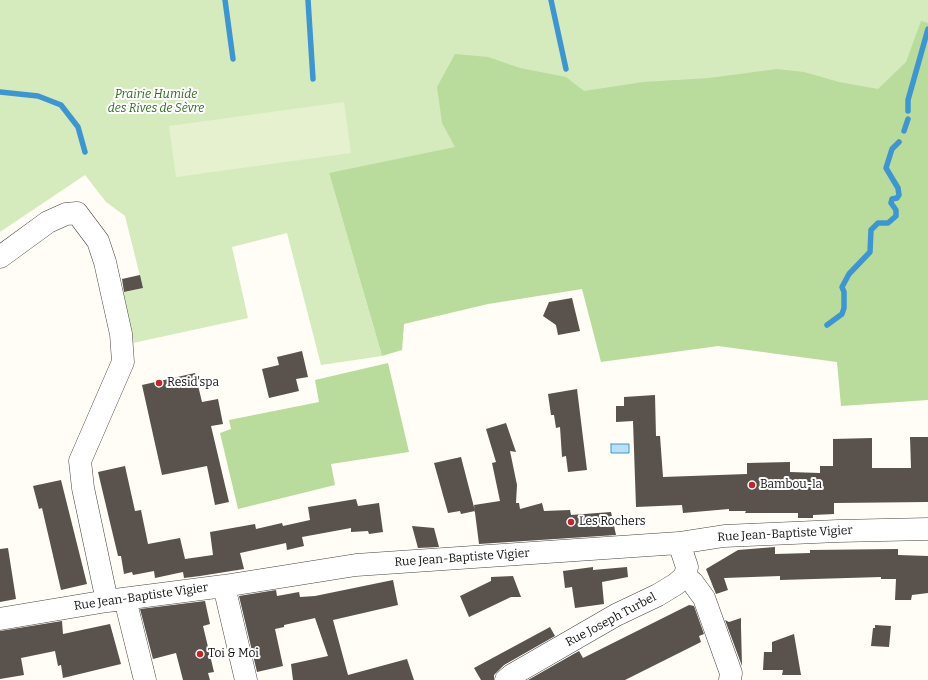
<!DOCTYPE html>
<html>
<head>
<meta charset="utf-8">
<style>
	body { margin:0 }
	canvas { display:block; background:#fffdf5 }
</style>
</head>
<body>
<canvas width="928" height="680"></canvas>
<script>
const context = document.querySelector('canvas').getContext('2d');
context.lineJoin = 'round';
function paint(path, color) {
  context.fillStyle = color;
  context.fill(path, 'evenodd');
}
function toPath(rows) {
  const path = new Path2D();
  for (const r of rows) {
    path.moveTo(r[0], r[1]);
    for (let i = 2; i < r.length; i += 2) path.lineTo(r[i], r[i + 1]);
  }
  return path;
}
function stroke(path, color, width, dash) {
  context.strokeStyle = color;
  context.lineWidth = width;
  context.lineCap = dash ? 'butt' : 'round';
  context.setLineDash(dash || []);
  context.stroke(path);
}
function write(font, color, halo, rows, align = 'center') {
  context.font = font + ' Bitter,serif';
  context.lineWidth = 4;
  context.setLineDash([]);
  context.textBaseline = 'middle';
  context.strokeStyle = halo;
  context.fillStyle = color;
  for (const [text, x, y, turn = 0] of rows) {
    context.save();
    context.translate(x, y);
    context.rotate((+turn || 0) * Math.PI / 180);
    context.textAlign = isNaN(turn) ? turn : align;
    if (halo) context.strokeText(text, 0, 0);
    context.fillText(text, 0, 0);
    context.restore();
  }
}
paint(toPath([
	[0,0,928,0,928,131,329,173,382,356,321,365,287,233,232,247,248,318,133,343,121,293,143,288,125,216,106,202,85,175,0,232]
]), '#d5ebbd');
paint(toPath([
	[921,21,928,23,928,400,841,406,837,362,718,346,601,362,582,289,488,304,404,324,402,350,382,356,329,173,455,147,442,123,437,87,455,54,488,57,520,68,566,77,584,91,643,82,709,78,777,69,804,72,839,82,878,89,906,62],
	[388,363,409,452,331,464,335,485,238,509,220,433,231,429,229,420,319,402,315,380]
]), '#b9dc9c');
paint(toPath([
	[344,102,351,153,176,177,169,126]
]), '#e6f2cf');
const water = toPath([
	[611,444,629,444,629,453,611,453,611,444]
]);
paint(water, '#b9e0f7');
stroke(water, '#3f96cf', 1);
stroke(toPath([
	[225,0,233,59],
	[308,0,313,79],
	[551,0,566,69],
	[0,92,38,96,61,105,78,127,85,152],
	[908,111,908,100,928,29],
	[904,131,908,119],
	[827,325,842,314,844,308,844,292,842,287,849,274,870,252,871,230,878,223,888,223,896,216,896,210,891,203,892,199,897,198,899,195,898,188,886,168,892,149,899,142]
]), '#3f96cf', 5.5);
paint(toPath([
	[140,275,143,288,124,292,122,279],
	[572,298,580,331,558,335,556,325,543,316,549,302],
	[302,351,308,377,296,379,299,391,269,398,262,369,279,365,277,357],
	[195,373,202,402,218,399,223,424,211,426,229,502,215,505,207,466,162,475,142,385],
	[577,389,587,470,568,472,566,456,562,457,560,427,556,428,554,415,551,415,548,394],
	[655,395,656,436,660,436,663,477,747,474,747,463,790,462,790,472,820,473,820,466,833,466,833,439,872,438,872,468,911,468,910,437,928,437,928,502,834,503,834,514,813,515,813,518,798,518,798,513,745,513,746,511,729,511,729,509,683,513,682,505,636,507,633,421,616,422,616,406,624,406,624,397],
	[506,423,516,452,510,451,517,485,516,503,519,503,520,509,542,503,544,511,570,510,571,515,611,512,616,535,479,544,474,505,500,501,492,463,496,462,486,429],
	[461,457,475,511,461,514,460,511,448,513,434,463],
	[125,466,135,511,141,510,148,544,180,538,185,559,213,555,210,532,255,524,256,529,282,523,283,526,310,520,308,507,356,499,358,506,379,503,383,532,369,534,368,531,351,532,351,528,302,537,304,546,287,550,286,543,240,553,244,569,200,576,184,578,183,572,155,578,154,571,133,575,132,572,124,574,121,556,118,556,98,472],
	[61,480,87,584,61,590,42,508,39,509,33,486],
	[412,526,434,528,439,547,418,548],
	[775,547,775,554,810,553,810,550,898,549,898,555,928,556,928,593,912,595,911,600,895,600,896,579,881,579,881,577,780,580,780,576,724,578,728,590,716,594,706,569,738,550],
	[8,548,16,599,0,602,0,549],
	[593,567,593,570,627,567,628,577,602,582,604,604,575,608,572,587,565,588,563,571],
	[513,576,521,597,511,597,469,617,460,596,491,581,491,577],
	[393,580,398,605,333,620,348,675,407,659,414,680,293,680,291,664,328,656,315,618,284,625,284,627,275,629,283,666,257,672,239,596,276,590,277,596,299,592,300,597,315,596],
	[205,601,210,624,203,626,214,672,208,673,210,680,183,680,176,653,153,659,140,609],
	[689,605,694,606,704,634,699,636,701,642,625,680,528,680,579,651,583,658],
	[741,618,741,627,742,666,725,620,729,622],
	[62,621,63,634,110,624,121,664,63,678,61,665,58,666,55,651,21,658,24,675,0,679,0,631],
	[875,625,891,626,889,647,871,646,873,628,875,628],
	[550,627,555,636,504,665,494,675,494,680,481,680,474,668],
	[794,634,801,675,782,675,783,670,763,670,764,652,772,652,772,642]
]), '#5a524d');
const minor = toPath([
	[0,257,48,222,66,214,77,213,98,241,105,262,121,334,123,362,80,461,83,488,107,601],
	[685,576,693,583,704,598,731,673,730,680],
	[224,586,246,680],
	[125,599,145,680],
	[0,619,107,601,224,586,356,565,679,543,724,536,838,531,928,529],
	[506,680,512,675,616,615,658,595,676,584,685,576,687,567,679,543]
]);
stroke(minor, '#444', 23);
stroke(minor, '#fff', 22);
for (const [x, y, r, color] of [
	[159,383,4,"#c4262e"],
	[752,485,4,"#c4262e"],
	[571,522,4,"#c4262e"],
	[200,654,4,"#c4262e"]
]) {
  const dot = new Path2D();
  dot.arc(x, y, r, 0, 2 * Math.PI);
  context.fillStyle = color;
  context.fill(dot);
  stroke(dot, '#fff', 1.5);
}
write('italic 12px', '#2f6b1f', '#fff', [
	["Prairie Humide",156,95],
	["des Rives de Sèvre",156,109]
]);
write('12px', '#111', '#fff', [
	["Resid'spa",167,383],
	["Bambou-la",760,485],
	["Les Rochers",579,522],
	["Toi & Moi",208,654]
], 'left');
write('12px', '#111', '#fff', [
	["Rue Jean-Baptiste Vigier",785,534,-3],
	["Rue Jean-Baptiste Vigier",462,558,-4],
	["Rue Jean-Baptiste Vigier",141,597,-8],
	["Rue Joseph Turbel",611,620,-28]
]);
</script>
</body>
</html>
